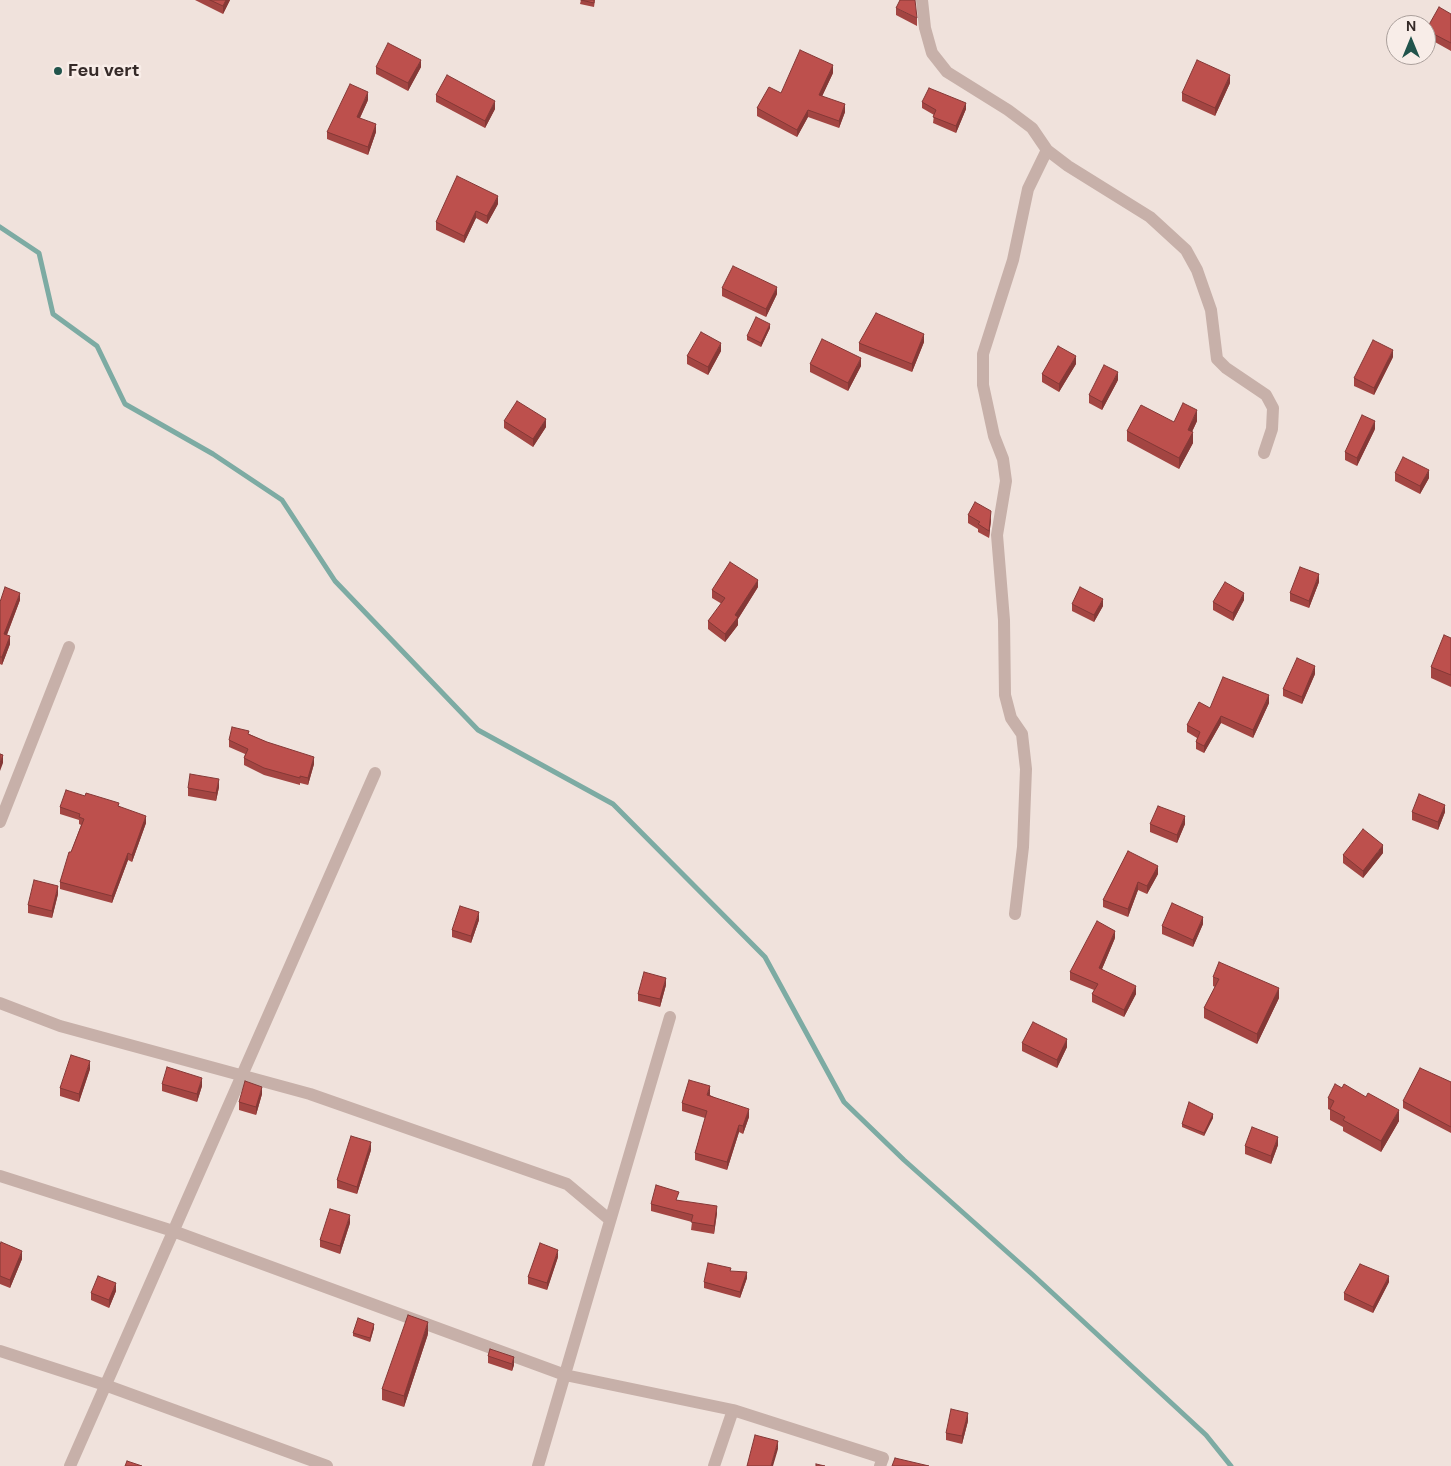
<!DOCTYPE html>
<html>
<head>
<meta charset="utf-8">
<style>
	body { margin:0 }
	#map { position:relative; width:1451px; height:1466px; overflow:hidden; background:#f0e2dc; font-family:"DM Sans",sans-serif }
	canvas { display:block }
	.north { position:absolute; left:1386px; top:15px; width:50px; height:50px; box-sizing:border-box; background:#f8ede8; border:1px solid #aa9f9b; border-radius:50%; rotate:0deg; font-size:14px; font-weight:700; line-height:20px; text-align:center; color:#352a28 }
	.north::after { content:''; display:block; margin:auto; width:18px; height:22px; background:#21544c; clip-path:polygon(50% 0,100% 100%,50% 72%,0 100%) }
</style>
</head>
<body>
<div id="map">
<canvas width="1451" height="1466"></canvas>
<div class="north">N</div>
</div>
<script>
const context = document.querySelector('canvas').getContext('2d');
context.lineJoin = 'round';
function toPath(rows) {
  const path = new Path2D();
  for (const r of rows) {
    path.moveTo(r[0], r[1]);
    for (let i = 2; i < r.length; i += 2) path.lineTo(r[i], r[i + 1]);
  }
  return path;
}
function stroke(path, color, width, dash) {
  context.strokeStyle = color;
  context.lineWidth = width;
  context.lineCap = dash ? 'butt' : 'round';
  context.setLineDash(dash || []);
  context.stroke(path);
}
function paint(path, color) {
  context.fillStyle = color;
  context.fill(path, 'evenodd');
}
function write(font, color, halo, rows, align = 'center') {
  context.font = font + ' "DM Sans",sans-serif';
  context.lineWidth = 5;
  context.setLineDash([]);
  context.textBaseline = 'middle';
  context.strokeStyle = halo;
  context.fillStyle = color;
  for (const [text, x, y, turn = 0] of rows) {
    context.save();
    context.translate(x, y);
    context.rotate((+turn || 0) * Math.PI / 180);
    context.textAlign = isNaN(turn) ? turn : align;
    if (halo) context.strokeText(text, 0, 0);
    context.fillText(text, 0, 0);
    context.restore();
  }
}
stroke(toPath([
	[0,227,39,253,53,314,97,346,125,404,213,454,282,500,335,581,478,730,613,804,765,957,844,1102,904,1160,1033,1275,1206,1435,1231,1466]
]), '#7daba3', 5);
stroke(toPath([
	[922,0,925,28,932,53,947,72,1008,110,1032,128,1047,150,1068,166,1150,217,1186,250,1197,270,1211,310,1217,359,1226,368,1266,395,1273,408,1272,429,1264,453],
	[0,822,69,647],
	[1015,914,1023,847,1026,769,1022,734,1011,718,1005,695,1004,620,997,535,1006,481,1003,459,994,436,983,385,983,354,1013,260,1028,189,1047,150],
	[0,1003,60,1026,310,1094,567,1184,610,1220],
	[0,1176,173,1231,565,1375,733,1410,883,1458,880,1466],
	[0,1351,105,1385,327,1466],
	[70,1466,375,773],
	[538,1466,670,1017],
	[714,1466,733,1410]
]), '#c7b0a9', 12);
paint(toPath([
	[195,0,230,0,223,14],
	[581,0,595,0,594,7,580,4],
	[896,8,917,18,917,26,896,15],
	[1451,14,1451,51,1426,37,1426,30],
	[376,67,421,67,408,91,376,74],
	[833,73,822,96,845,112,839,128,808,117,797,137,757,116,757,108,781,93],
	[1230,83,1215,116,1182,101,1182,93],
	[436,95,495,109,485,128,436,102],
	[368,100,360,118,376,132,368,155,327,139,327,132],
	[922,102,966,109,956,133,933,123,934,115,922,108],
	[498,204,487,224,476,218,464,243,436,230,436,222],
	[722,288,777,294,766,317,722,296],
	[770,328,761,347,747,340,747,336],
	[924,342,912,372,859,351,859,343],
	[721,351,708,375,687,364,687,356],
	[1393,357,1374,395,1354,386,1354,378],
	[810,364,861,366,848,391,810,372],
	[1076,364,1059,392,1042,382,1042,374],
	[1118,380,1102,410,1089,403,1089,395],
	[504,421,546,427,533,447,504,428],
	[1197,421,1192,432,1193,443,1179,469,1127,441,1127,431,1174,422],
	[1375,429,1357,466,1345,460,1345,452],
	[1395,473,1429,478,1420,494,1395,481],
	[968,515,991,519,989,538,978,532,978,529,968,523],
	[1319,582,1309,608,1290,601,1290,593],
	[758,587,738,619,738,625,725,642,708,629,708,621,722,604,712,598,712,590],
	[20,600,7,635,10,644,2,665,0,664,0,602],
	[1244,600,1233,621,1213,610,1213,602],
	[1072,604,1103,606,1094,622,1072,611],
	[1451,638,1451,687,1431,678,1431,667],
	[1315,674,1302,704,1283,696,1283,689],
	[1269,703,1253,738,1221,723,1204,753,1196,749,1196,742,1197,738,1187,732,1187,725,1210,708],
	[249,734,314,764,308,785,300,783,300,785,264,775,244,765,244,758,245,754,229,747,229,740],
	[219,787,216,801,188,796,188,788],
	[119,806,146,823,132,862,128,860,112,903,60,889,60,882,81,825,79,824,79,820,60,814,60,807],
	[1412,812,1445,812,1438,830,1412,820],
	[1150,824,1185,824,1177,843,1150,832],
	[1128,851,1158,874,1147,894,1138,890,1128,917,1103,907,1103,900],
	[1383,853,1363,878,1343,863,1343,855],
	[58,894,52,918,28,913,28,905],
	[479,920,471,943,452,937,452,930],
	[1203,924,1193,947,1162,934,1162,926],
	[1115,938,1102,969,1136,994,1124,1017,1092,1002,1092,994,1094,990,1070,980,1070,972],
	[1213,977,1279,998,1257,1044,1204,1018,1204,1008,1215,987,1213,986],
	[666,985,660,1007,638,1001,638,994],
	[1022,1043,1067,1047,1057,1068,1022,1051],
	[90,1069,79,1102,60,1096,60,1088],
	[1451,1082,1451,1133,1403,1108,1403,1101],
	[162,1084,202,1086,197,1102,162,1091],
	[262,1094,256,1115,239,1110,239,1102],
	[710,1094,710,1095,749,1117,743,1134,739,1132,727,1170,695,1160,695,1153,705,1118,682,1111,682,1103],
	[1328,1098,1399,1121,1381,1152,1343,1131,1343,1127,1330,1120,1330,1110,1328,1109],
	[1213,1118,1204,1136,1182,1127,1182,1124],
	[1278,1145,1271,1164,1245,1154,1245,1146],
	[371,1150,357,1194,337,1188,337,1180],
	[678,1200,717,1213,714,1234,691,1230,692,1222,651,1211,651,1204],
	[350,1223,340,1254,320,1247,320,1240],
	[0,1245,22,1259,10,1288,0,1284],
	[558,1257,547,1290,528,1284,528,1277],
	[747,1278,740,1298,704,1288,704,1282],
	[1389,1282,1373,1313,1344,1300,1344,1293],
	[116,1291,109,1308,91,1300,91,1293],
	[374,1328,370,1342,353,1336,353,1333],
	[428,1334,404,1407,382,1400,382,1389],
	[490,1349,514,1365,512,1371,488,1363,488,1356],
	[968,1421,962,1444,946,1440,946,1433]
]), '#a34542');
paint(toPath([
	[226,0,230,0,223,14,223,6],
	[421,60,421,67,408,91,408,83],
	[833,65,833,73,819,103,819,95],
	[1230,75,1230,83,1215,116,1215,108],
	[368,92,368,100,357,124,357,117],
	[495,101,495,109,485,128,485,121],
	[966,103,966,109,956,133,956,126],
	[845,104,845,112,839,128,839,121],
	[808,110,808,117,797,137,797,130],
	[376,124,376,132,368,155,368,147],
	[498,196,498,204,487,224,487,216],
	[476,211,476,218,464,243,464,236],
	[777,287,777,294,766,317,766,309],
	[770,324,770,328,761,347,761,343],
	[924,334,924,342,912,372,912,364],
	[721,343,721,351,708,375,708,367],
	[1393,350,1393,357,1374,395,1374,388],
	[1076,356,1076,364,1059,392,1059,384],
	[861,358,861,366,848,391,848,383],
	[1118,372,1118,380,1102,410,1102,402],
	[1197,410,1197,421,1188,440,1188,430],
	[546,419,546,427,533,447,533,439],
	[1375,421,1375,429,1357,466,1357,458],
	[1193,432,1193,443,1179,469,1179,458],
	[1429,470,1429,478,1420,494,1420,486],
	[991,511,991,519,989,538,989,531],
	[1319,574,1319,582,1309,608,1309,601],
	[758,580,758,587,738,619,738,625,725,642,725,634,735,615],
	[20,593,20,600,4,642,4,634],
	[1244,593,1244,600,1233,621,1233,613],
	[1103,599,1103,606,1094,622,1094,615],
	[10,636,10,644,2,665,2,657],
	[1315,666,1315,674,1302,704,1302,697],
	[1269,695,1269,703,1253,738,1253,730],
	[1221,716,1221,723,1204,753,1204,746],
	[3,755,3,763,0,771,0,763],
	[314,757,314,764,308,785,308,778],
	[219,779,219,787,216,801,216,793],
	[1445,805,1445,812,1438,830,1438,822],
	[146,816,146,823,132,862,132,855],
	[1185,816,1185,824,1177,843,1177,835],
	[1383,845,1383,853,1363,878,1363,871],
	[128,853,128,860,112,903,112,896],
	[1158,866,1158,874,1147,894,1147,886],
	[1138,882,1138,890,1128,917,1128,909],
	[58,886,58,894,52,918,52,911],
	[479,912,479,920,471,943,471,936],
	[1203,917,1203,924,1193,947,1193,940],
	[1115,931,1115,938,1099,976,1099,968],
	[666,978,666,985,660,1007,660,999],
	[1136,986,1136,994,1124,1017,1124,1010],
	[1279,988,1279,998,1257,1044,1257,1034],
	[1067,1039,1067,1047,1057,1068,1057,1060],
	[90,1061,90,1069,79,1102,79,1094],
	[202,1078,202,1086,197,1102,197,1094],
	[710,1086,710,1094,707,1102,707,1095],
	[262,1087,262,1094,256,1115,256,1107],
	[749,1109,749,1117,743,1134,743,1126],
	[1399,1110,1399,1121,1381,1152,1381,1141],
	[1213,1114,1213,1118,1204,1136,1204,1133],
	[739,1125,739,1132,727,1170,727,1162],
	[1278,1137,1278,1145,1271,1164,1271,1156],
	[371,1142,371,1150,357,1194,357,1187],
	[717,1206,717,1213,714,1234,714,1226],
	[350,1215,350,1223,340,1254,340,1246],
	[558,1250,558,1257,547,1290,547,1283],
	[22,1251,22,1259,10,1288,10,1280],
	[747,1272,747,1278,740,1298,740,1292],
	[1389,1276,1389,1282,1373,1313,1373,1307],
	[116,1283,116,1291,109,1308,109,1300],
	[428,1322,428,1334,404,1407,404,1396],
	[374,1324,374,1328,370,1342,370,1338],
	[514,1357,514,1365,512,1371,512,1364],
	[968,1413,968,1421,962,1444,962,1436],
	[778,1441,778,1449,773,1466,771,1466]
]), '#843836');
const building = toPath([
	[210,0,226,0,223,6,210,0],
	[581,0,594,0,594,3,581,0],
	[900,0,915,0,917,18,896,8,900,0],
	[1439,7,1451,14,1451,43,1426,30,1439,7],
	[388,43,421,60,408,83,376,67,388,43],
	[800,50,833,65,819,95,845,104,839,121,808,110,797,130,757,108,769,87,781,93,800,50],
	[1197,60,1230,75,1215,108,1182,93,1197,60],
	[447,75,495,101,485,121,436,95,447,75],
	[350,84,368,92,357,117,376,124,368,147,327,132,350,84],
	[929,88,966,103,956,126,933,117,936,110,922,102,929,88],
	[457,176,498,196,487,216,476,211,464,236,436,222,457,176],
	[733,266,777,287,766,309,722,288,733,266],
	[876,313,924,334,912,364,859,343,876,313],
	[756,317,770,324,761,343,747,336,756,317],
	[701,332,721,343,708,367,687,356,701,332],
	[822,339,861,358,848,383,810,364,822,339],
	[1373,340,1393,350,1374,388,1354,378,1373,340],
	[1058,346,1076,356,1059,384,1042,374,1058,346],
	[1104,365,1118,372,1102,402,1089,395,1104,365],
	[517,401,546,419,533,439,504,421,517,401],
	[1183,403,1197,410,1188,430,1193,432,1179,458,1127,431,1141,405,1174,422,1183,403],
	[1362,415,1375,421,1357,458,1345,452,1362,415],
	[1403,457,1429,470,1420,486,1395,473,1403,457],
	[975,502,991,511,989,531,978,524,980,522,968,515,975,502],
	[730,562,758,580,735,615,738,617,725,634,708,621,725,598,712,590,730,562],
	[1300,567,1319,574,1309,601,1290,593,1300,567],
	[1225,582,1244,593,1233,613,1213,602,1225,582],
	[5,587,20,593,4,634,10,636,2,657,0,657,0,602,5,587],
	[1080,587,1103,599,1094,615,1072,604,1080,587],
	[1444,635,1451,638,1451,675,1431,667,1444,635],
	[1297,658,1315,666,1302,697,1283,689,1297,658],
	[1223,677,1269,695,1253,730,1221,716,1204,746,1196,742,1200,732,1187,725,1199,702,1210,708,1223,677],
	[232,727,249,731,248,734,267,742,314,757,308,778,300,776,300,778,264,768,244,758,248,749,229,740,232,727],
	[0,754,3,755,0,763,0,754],
	[190,774,219,779,216,793,188,788,190,774],
	[66,790,85,796,86,793,119,803,118,806,146,816,132,855,128,853,112,896,60,882,69,852,71,852,84,819,79,817,80,814,60,807,66,790],
	[1419,794,1445,805,1438,822,1412,812,1419,794],
	[1158,806,1185,816,1177,835,1150,824,1158,806],
	[1363,829,1383,845,1363,871,1343,855,1363,829],
	[1128,851,1158,866,1147,886,1138,882,1128,909,1103,900,1128,851],
	[34,880,58,886,52,911,28,905,34,880],
	[1172,903,1203,917,1193,940,1162,926,1172,903],
	[460,906,479,912,471,936,452,930,460,906],
	[1097,921,1115,931,1099,968,1136,986,1124,1010,1092,994,1098,984,1070,972,1097,921],
	[1219,962,1279,988,1257,1034,1204,1008,1219,979,1213,977,1219,962],
	[644,972,666,978,660,999,638,994,644,972],
	[1033,1022,1067,1039,1057,1060,1022,1043,1033,1022],
	[71,1055,90,1061,79,1094,60,1088,71,1055],
	[167,1067,202,1078,197,1094,162,1084,167,1067],
	[1420,1068,1451,1082,1451,1127,1403,1101,1420,1068],
	[689,1080,710,1086,707,1095,749,1109,743,1126,739,1125,727,1162,695,1153,707,1111,682,1103,689,1080],
	[245,1081,262,1087,256,1107,239,1102,245,1081],
	[1335,1084,1342,1088,1344,1084,1366,1097,1368,1093,1399,1110,1381,1141,1343,1120,1345,1117,1330,1109,1334,1101,1328,1098,1335,1084],
	[1189,1102,1213,1114,1204,1133,1182,1124,1189,1102],
	[1252,1127,1278,1137,1271,1156,1245,1146,1252,1127],
	[351,1136,371,1142,357,1187,337,1180,351,1136],
	[656,1185,679,1192,676,1200,717,1206,714,1226,691,1222,693,1215,651,1204,656,1185],
	[330,1209,350,1215,340,1246,320,1240,330,1209],
	[1,1242,22,1251,10,1280,0,1276,0,1245,1,1242],
	[540,1243,558,1250,547,1283,528,1277,540,1243],
	[708,1263,731,1268,730,1271,747,1272,740,1292,704,1282,708,1263],
	[1360,1264,1389,1276,1373,1307,1344,1293,1360,1264],
	[98,1276,116,1283,109,1300,91,1293,98,1276],
	[408,1315,428,1322,404,1396,382,1389,408,1315],
	[358,1318,374,1324,370,1338,353,1333,358,1318],
	[490,1349,514,1357,512,1364,488,1356,490,1349],
	[951,1409,968,1413,962,1436,946,1433,951,1409],
	[755,1435,778,1441,771,1466,747,1466,755,1435],
	[895,1458,929,1466,892,1466,895,1458],
	[127,1461,142,1466,125,1466,127,1461],
	[816,1464,825,1466,816,1466,816,1464]
]);
paint(building, '#bd504d');
stroke(building, '#843836', 1);
for (const [x, y, r, color] of [
	[58,71,5,"#21544c"]
]) {
  const dot = new Path2D();
  dot.arc(x, y, r, 0, 2 * Math.PI);
  context.fillStyle = color;
  context.fill(dot);
  stroke(dot, '#f8ede8', 2);
}
write('bold 18px', '#352a28', '#f8ede8', [
	["Feu vert",68,71]
], 'left');
</script>
</body>
</html>
